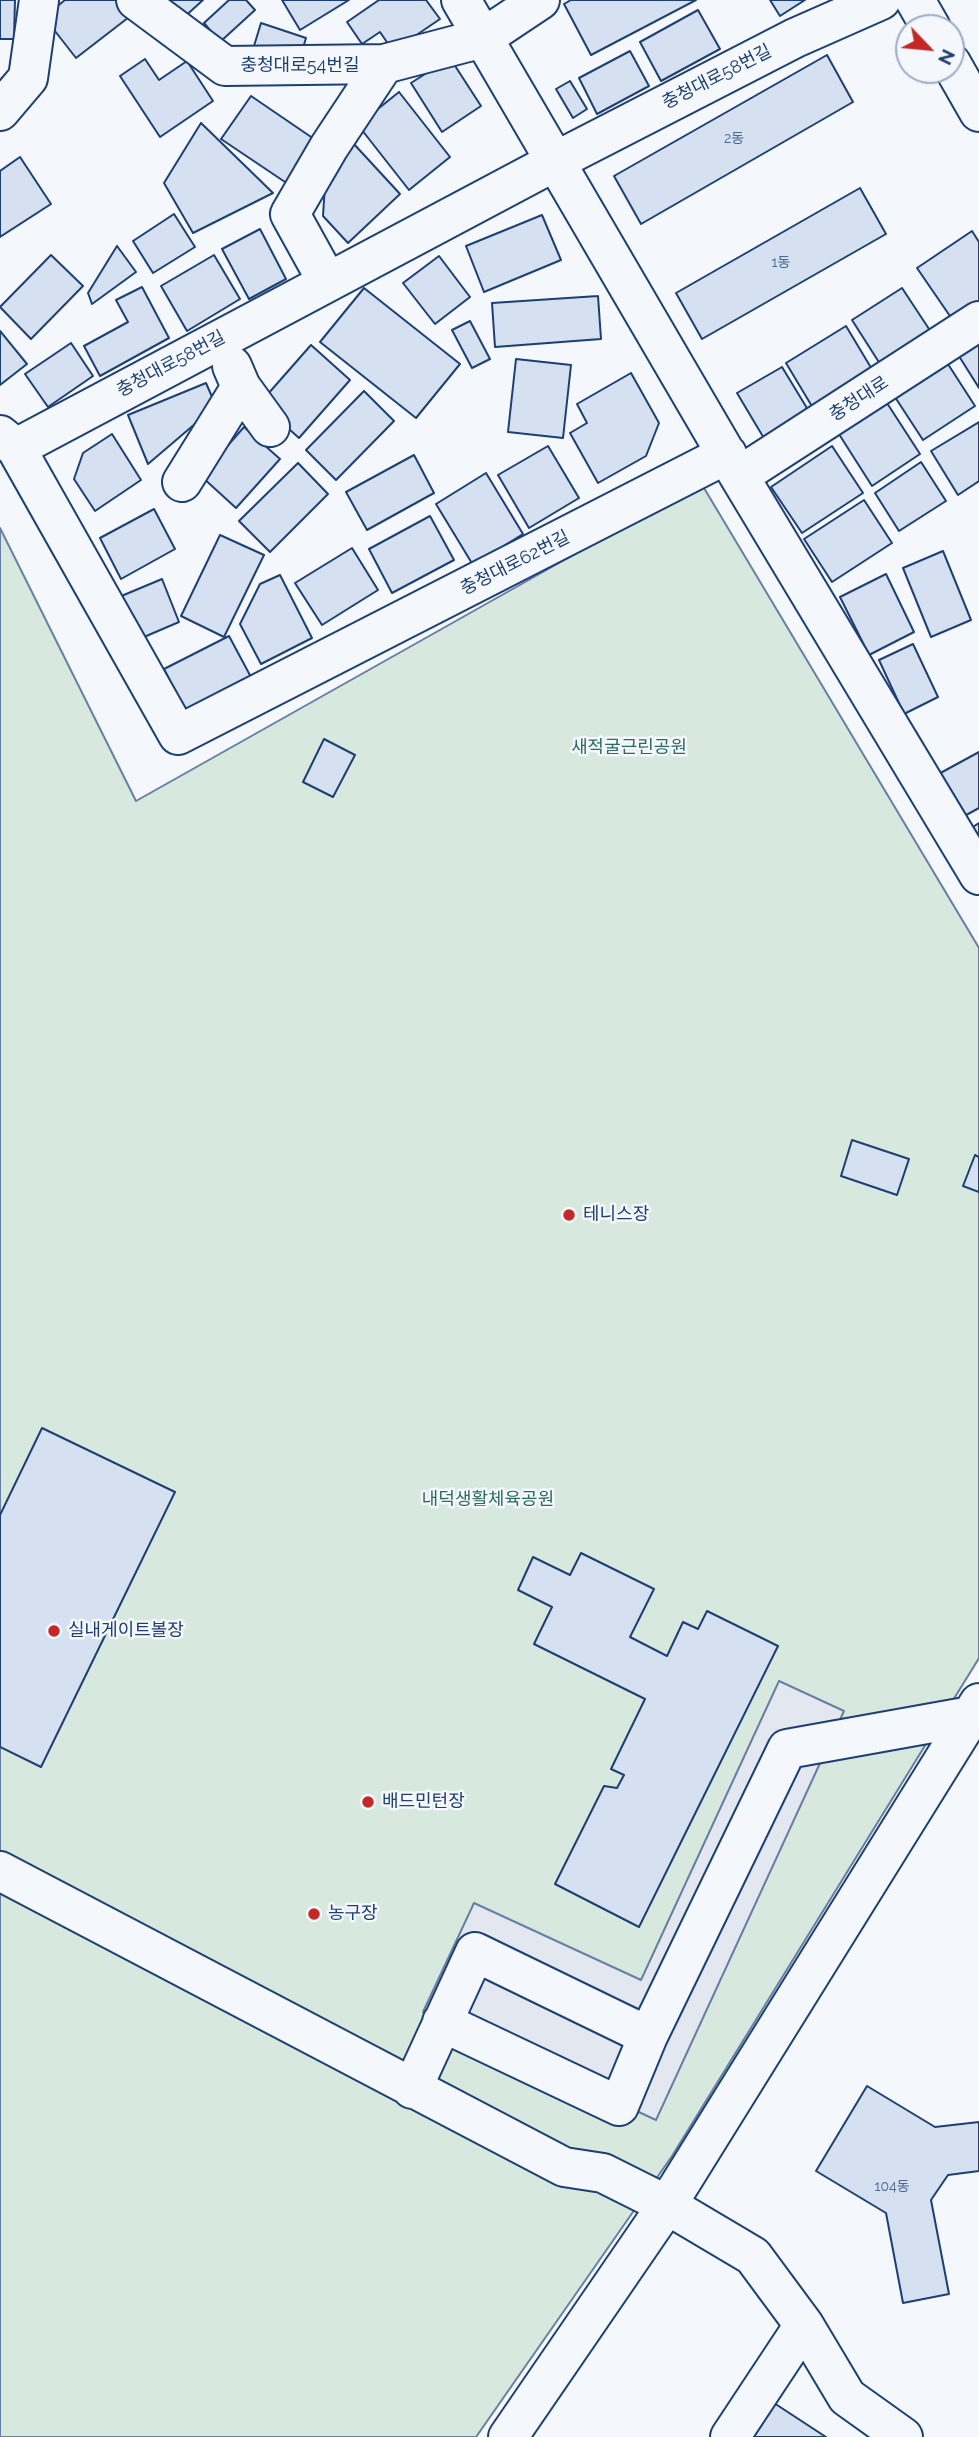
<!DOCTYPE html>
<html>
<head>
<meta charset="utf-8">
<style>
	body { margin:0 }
	#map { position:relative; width:979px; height:2437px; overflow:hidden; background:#f4f7fb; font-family:Raleway,sans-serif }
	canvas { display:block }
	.north { position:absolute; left:895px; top:14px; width:70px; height:70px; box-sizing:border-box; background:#f4f7fb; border:2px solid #9eadc5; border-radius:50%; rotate:116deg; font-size:19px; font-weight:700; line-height:28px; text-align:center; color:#1d3f73 }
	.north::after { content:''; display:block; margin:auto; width:24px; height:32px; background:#c62828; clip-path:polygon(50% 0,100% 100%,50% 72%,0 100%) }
</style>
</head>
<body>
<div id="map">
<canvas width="979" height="2437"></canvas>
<div class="north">N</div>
</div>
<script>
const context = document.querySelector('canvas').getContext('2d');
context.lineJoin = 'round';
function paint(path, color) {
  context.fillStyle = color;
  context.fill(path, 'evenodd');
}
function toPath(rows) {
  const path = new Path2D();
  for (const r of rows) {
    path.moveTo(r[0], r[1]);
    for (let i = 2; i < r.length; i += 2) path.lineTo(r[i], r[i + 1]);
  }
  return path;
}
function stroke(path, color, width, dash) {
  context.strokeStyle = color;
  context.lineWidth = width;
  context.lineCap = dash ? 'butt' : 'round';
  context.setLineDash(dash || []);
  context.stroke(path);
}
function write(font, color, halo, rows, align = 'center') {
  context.font = font + ' Raleway,"Noto Sans KR",sans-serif';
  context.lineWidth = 5;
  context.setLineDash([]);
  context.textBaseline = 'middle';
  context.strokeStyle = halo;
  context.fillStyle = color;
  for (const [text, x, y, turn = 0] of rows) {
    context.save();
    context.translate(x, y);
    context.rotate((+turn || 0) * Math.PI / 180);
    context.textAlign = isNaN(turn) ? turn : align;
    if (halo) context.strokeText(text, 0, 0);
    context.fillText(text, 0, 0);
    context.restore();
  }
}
const green = toPath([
	[701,483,979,948,979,1658,672,2156,476,2437,0,2437,0,528,136,801,701,483]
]);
paint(green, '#d7e8df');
stroke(green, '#687fa3', 2);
const parking = toPath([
	[779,1681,844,1711,656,2120,423,2012,474,1903,641,1980,779,1681]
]);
paint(parking, '#e3e8f0');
stroke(parking, '#687fa3', 2);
const building = toPath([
	[0,0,15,0,14,39,0,39,0,0],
	[65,0,122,0,133,14,76,58,44,17,65,0],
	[163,0,203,0,181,20,163,0],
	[229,0,246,0,255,10,220,42,204,23,229,0],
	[282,0,349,0,300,30,282,0],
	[379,0,426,0,440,19,393,51,380,32,362,44,347,22,379,0],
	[571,0,696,0,591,55,564,4,571,0],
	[770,0,805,0,780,16,770,0],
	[698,10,720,49,661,81,640,42,698,10],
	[261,23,306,38,299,61,254,46,261,23],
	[630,51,649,86,597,114,579,78,630,51],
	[827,55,853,102,641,224,614,176,827,55],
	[450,58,481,106,442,132,411,83,450,58],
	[145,59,159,80,187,61,213,101,160,137,120,76,145,59],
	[570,81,587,109,573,118,556,89,570,81],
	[399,92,450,157,409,190,358,125,399,92],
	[251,96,317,141,288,184,221,139,251,96],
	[201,123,273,193,193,233,164,183,201,123],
	[353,143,400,194,348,243,323,216,326,168,353,143],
	[20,157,51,204,0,237,0,171,20,157],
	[860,188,886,234,702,339,676,293,860,188],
	[174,214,195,247,153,273,133,241,174,214],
	[542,215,561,260,484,292,466,246,542,215],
	[260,229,286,279,249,299,222,249,260,229],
	[972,231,979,242,979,301,952,319,917,268,972,231],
	[117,246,136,272,92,304,88,293,117,246],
	[51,255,83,286,31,339,0,307,51,255],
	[214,255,240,299,187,331,161,286,214,255],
	[439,256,470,297,435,324,403,283,439,256],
	[142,287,169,338,100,376,84,346,128,322,116,300,142,287],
	[364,288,460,364,416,418,320,342,364,288],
	[902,288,933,335,882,367,852,320,902,288],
	[598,296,601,339,495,347,492,303,598,296],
	[470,321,490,359,472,368,452,330,470,321],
	[846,326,876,376,816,413,786,363,846,326],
	[0,331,27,364,0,385,0,331],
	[979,339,979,388,957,353,979,339],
	[71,343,93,376,48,407,25,374,71,343],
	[311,345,350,380,299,438,260,403,311,345],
	[516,359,571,365,563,438,508,432,516,359],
	[946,361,975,406,923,440,893,394,946,361],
	[782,367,813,418,768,445,737,393,782,367],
	[631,373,659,423,646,456,598,483,570,433,587,423,577,404,631,373],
	[206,383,216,406,148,464,128,415,206,383],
	[364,391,394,421,336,480,306,450,364,391],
	[885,400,920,454,872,486,837,431,885,400],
	[979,422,979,481,958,495,931,451,979,422],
	[244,427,280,459,236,508,201,476,244,427],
	[112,434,141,480,95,511,74,479,83,453,112,434],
	[548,446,579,498,529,528,498,475,548,446],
	[832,446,863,493,802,533,771,487,832,446],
	[414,455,434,493,367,530,346,492,414,455],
	[921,462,946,501,899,531,875,493,921,462],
	[298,463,328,494,270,552,239,521,298,463],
	[486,473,523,534,473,565,436,504,486,473],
	[864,500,892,543,832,582,804,539,864,500],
	[154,509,175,549,121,579,100,538,154,509],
	[430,516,454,560,392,593,369,549,430,516],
	[220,535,264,555,224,637,181,616,220,535],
	[352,548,378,590,322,625,295,583,352,548],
	[943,551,971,620,931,637,903,568,943,551],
	[886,574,914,632,869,655,840,597,886,574],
	[280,575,312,638,261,664,240,624,260,584,280,575],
	[162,579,179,622,137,640,119,597,162,579],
	[229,636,252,679,186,713,164,669,229,636],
	[913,644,938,697,904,714,879,660,913,644],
	[324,739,355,755,333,797,303,782,324,739],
	[979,752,979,808,959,819,935,776,979,752],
	[979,823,979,847,968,830,979,823],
	[852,1140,909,1159,897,1195,841,1176,852,1140],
	[975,1155,979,1157,979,1192,963,1186,975,1155],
	[42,1428,175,1492,41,1767,0,1747,0,1515,42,1428],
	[581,1553,654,1589,630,1637,667,1656,683,1622,698,1629,707,1611,778,1646,639,1927,555,1884,604,1786,617,1788,624,1775,611,1769,645,1699,534,1644,552,1607,518,1590,533,1557,570,1575,581,1553],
	[867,2086,935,2127,979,2122,979,2171,948,2175,931,2200,949,2294,903,2303,886,2213,816,2171,867,2086],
	[774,2403,826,2437,752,2437,774,2403]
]);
paint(building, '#d5e0f0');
stroke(building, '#1d3f73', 2);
const minor = toPath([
	[136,0,225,66,384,64,483,38,540,0],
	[461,0,739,476,979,875],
	[915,0,931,28],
	[951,63,979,112],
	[0,111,28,78,39,0],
	[327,281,290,214,329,147,384,64],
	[232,366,241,387,270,427],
	[0,435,16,448,178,735,727,454],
	[16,448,556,161,795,38,881,0],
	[739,476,979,321],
	[182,482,241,387],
	[0,1871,564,2167,603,2173,667,2205,979,1703],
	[442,2022,619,2106,648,2036],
	[412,2089,475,1952,648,2036,787,1749,971,1716],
	[508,2437,667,2205,753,2256,804,2325,847,2397,903,2437],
	[730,2437,804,2325]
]);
stroke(minor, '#1d3f73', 42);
stroke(minor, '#f4f7fb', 38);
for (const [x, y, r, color] of [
	[569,1215,7,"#c62828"],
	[54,1631,7,"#c62828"],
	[368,1802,7,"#c62828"],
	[314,1914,7,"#c62828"]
]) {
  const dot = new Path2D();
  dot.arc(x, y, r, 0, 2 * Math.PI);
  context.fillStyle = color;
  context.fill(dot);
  stroke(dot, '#f4f7fb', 2.5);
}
write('14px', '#4b6792', null, [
	["2동",734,139],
	["1동",781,263],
	["104동",892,2187]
]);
write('18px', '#1d3f73', '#f4f7fb', [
	["충청대로54번길",300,66],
	["충청대로58번길",717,77,-27],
	["충청대로58번길",171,364,-28],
	["충청대로",859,399,-33],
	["충청대로62번길",515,563,-27]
]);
write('18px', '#2c6c60', '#f4f7fb', [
	["새적굴근린공원",629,748],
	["내덕생활체육공원",488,1500]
]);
write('18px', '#1d3f73', '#f4f7fb', [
	["테니스장",583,1215],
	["실내게이트볼장",68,1631],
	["배드민턴장",382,1802],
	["농구장",328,1914]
], 'left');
</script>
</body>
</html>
